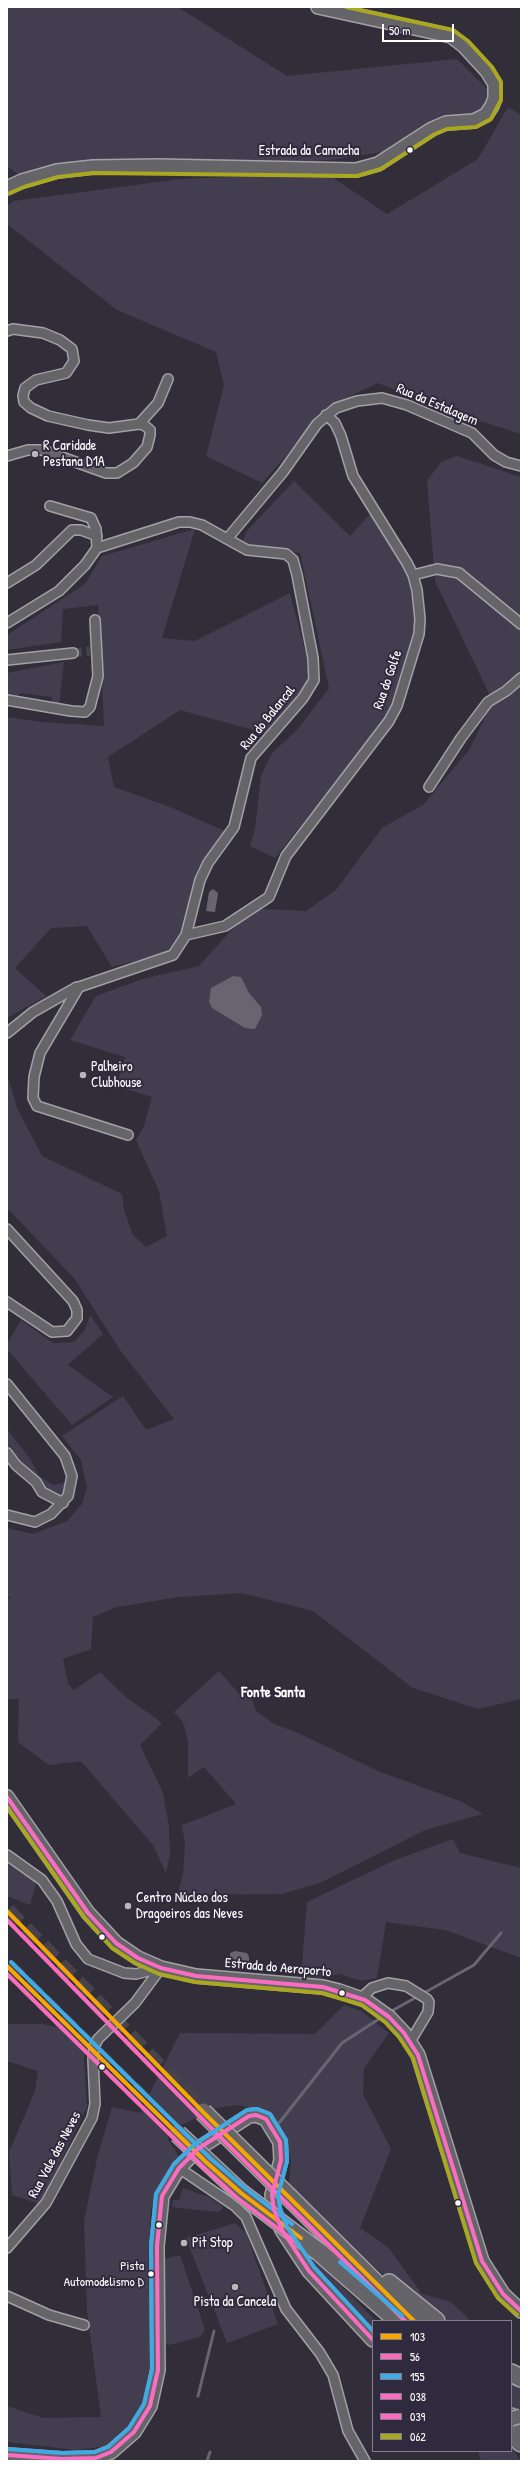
<!DOCTYPE html>
<html>
<head>
<meta charset="utf-8">
<style>
	body { margin:0 }
	#map { position:relative; width:528px; height:2468px; overflow:hidden; background:#312e39; font-family:"Patrick Hand",sans-serif }
	canvas { display:block }
	.frame { position:absolute; inset:0; border:8px solid #fff; pointer-events:none }
	.legend { position:absolute; left:372px; top:2320px; width:140px; height:132px; box-sizing:border-box; background:#2f2a3d; border:1px solid #827f8b; margin:0; padding:5px 7px; list-style:none; font-size:12px; color:#fff }
	.legend li { display:flex; align-items:center; gap:8px; height:20px }
	.legend b { width:20px; border:1px solid #827f8b }
	.scale { position:absolute; left:382px; top:24px; width:72px; height:18px; box-sizing:border-box; border:2px solid #fff; border-top:0; padding-left:5px; font-size:12px; line-height:14px; white-space:nowrap; color:#fff; -webkit-text-stroke:3px #2f2a3d; paint-order:stroke }
</style>
</head>
<body>
<div id="map">
<canvas width="528" height="2468"></canvas>
<div class="frame"></div>
<ul class="legend">
<li><b style="height:5px;background:#f7a600"></b>103</li>
<li><b style="height:5px;background:#fb6dba"></b>56</li>
<li><b style="height:5px;background:#40aae4"></b>155</li>
<li><b style="height:5px;background:#fc6dc2"></b>038</li>
<li><b style="height:5px;background:#fc6dc2"></b>039</li>
<li><b style="height:5px;background:#aaa820"></b>062</li>
</ul>
<div class="scale">50 m</div>
</div>
<script>
const context = document.querySelector('canvas').getContext('2d');
context.lineJoin = 'round';
function paint(path, color) {
  context.fillStyle = color;
  context.fill(path, 'evenodd');
}
function toPath(rows) {
  const path = new Path2D();
  for (const r of rows) {
    path.moveTo(r[0], r[1]);
    for (let i = 2; i < r.length; i += 2) path.lineTo(r[i], r[i + 1]);
  }
  return path;
}
function stroke(path, color, width, dash) {
  context.strokeStyle = color;
  context.lineWidth = width;
  context.lineCap = dash ? 'butt' : 'round';
  context.setLineDash(dash || []);
  context.stroke(path);
}
function write(font, color, halo, rows, align = 'center') {
  context.font = font + ' "Patrick Hand",sans-serif';
  context.lineWidth = 4;
  context.setLineDash([]);
  context.textBaseline = 'middle';
  context.strokeStyle = halo;
  context.fillStyle = color;
  for (const [text, x, y, turn = 0] of rows) {
    context.save();
    context.translate(x, y);
    context.rotate((+turn || 0) * Math.PI / 180);
    context.textAlign = isNaN(turn) ? turn : align;
    if (halo) context.strokeText(text, 0, 0);
    context.fillText(text, 0, 0);
    context.restore();
  }
}
paint(toPath([
	[7,7,178,7,287,76,457,59,490,92,486,107,474,115,445,116,389,151,331,160,24,179,7,166],
	[508,107,521,115,521,434,439,408,378,383,331,405,262,483,206,456,224,385,216,352,117,310,7,224,7,206,14,201,181,179,326,173,387,214,478,159],
	[457,456,521,477,521,1699,478,1709,413,1688,313,1611,242,1593,179,1597,117,1607,93,1617,91,1649,63,1659,68,1684,74,1690,100,1672,126,1697,162,1723,140,1745,163,1793,169,1827,170,1855,166,1873,153,1845,81,1761,49,1765,18,1742,19,1699,7,1699,7,1599,11,1598,7,1596,7,1528,33,1534,67,1521,82,1504,87,1487,81,1460,62,1436,123,1396,146,1430,174,1419,120,1350,74,1278,7,1208,7,1073,17,1108,42,1156,122,1194,124,1210,133,1235,146,1247,167,1236,159,1191,136,1140,144,1126,152,1097,117,1086,125,1057,70,1040,96,996,143,979,199,966,234,927,260,909,306,911,336,890,382,828,423,805,469,750,493,702,435,581,427,481,441,462],
	[294,481,350,536,370,514,408,574,417,624,388,716,275,858,250,846,255,829,261,776,272,753,297,730,329,688,300,553,248,546,243,540,246,532],
	[195,529,162,638,195,641,290,593,313,681,268,734,180,710,108,757,114,787,170,807,225,831,205,858,198,873,186,931,174,951,112,967,87,926,51,928,15,968,46,996,7,1018,7,717,41,722,104,726,98,605,63,609,61,642,7,650,7,635,85,584,102,556],
	[64,662,59,705,54,705,51,697,21,693,16,697,7,696,7,673],
	[90,1315,103,1334,68,1365,113,1397,72,1425,7,1349,7,1344,21,1320,53,1343,74,1342,85,1330],
	[7,1429,31,1460,39,1476,53,1485,64,1483,64,1491,60,1496,45,1488,20,1463,7,1445],
	[219,1671,241,1696,250,1694,256,1711,274,1724,298,1733,378,1771,460,1801,483,1814,425,1830,322,1882,282,1894,181,1895,178,1893,183,1875,185,1845,182,1825,236,1804,204,1767,188,1778,188,1741,183,1722,174,1712],
	[453,1839,460,1853,521,1868,521,1958,445,1930,386,1922,377,1978,361,1981,340,1974,319,1978,301,1977,307,1902,395,1860],
	[7,1863,37,1879,30,1905,7,1896],
	[344,2005,361,2011,389,2033,364,2068,363,2094,391,2149,360,2228,388,2247,422,2294,451,2302,471,2321,442,2321,378,2270,305,2205,289,2184,291,2161,286,2140,275,2119,257,2109,238,2105,216,2108,180,2126,167,2138,180,2158,151,2209,148,2266,151,2380,146,2405,129,2428,107,2446,76,2450,7,2442,7,2406,43,2418,101,2417,87,2310,84,2221,97,2159,112,2107,140,2113,180,2033,315,2034],
	[7,2024,43,2024,93,2036,84,2058,87,2107,40,2204,12,2195,9,2152,35,2091,38,2071,7,2061],
	[183,2188,209,2197,223,2207,222,2210,218,2212,172,2207,173,2200,179,2200],
	[235,2223,246,2233,278,2324,227,2343,186,2238],
	[180,2255,205,2330,200,2337,169,2345,162,2339,161,2260],
	[316,2260,376,2321,373,2321,373,2330,312,2263],
	[511,2379,521,2384,521,2408,515,2409,511,2406],
	[511,2447,521,2461,481,2461,478,2451,511,2451]
]), '#433e4f');
paint(toPath([
	[213,889,218,893,215,912,206,911,209,892],
	[233,976,241,977,249,993,261,1007,262,1015,255,1029,245,1028,212,1008,209,1002,211,988],
	[235,1951,247,1953,249,1957,249,1961,245,1964,230,1961,230,1953]
]), '#686571');
stroke(toPath([
	[388,2013,474,1965,501,1933],
	[279,2123,342,2043,382,2017],
	[198,2396,214,2331],
	[207,2461,210,2452]
]), '#686571', 3);
stroke(toPath([
	[73,653,90,651]
]), '#46434d', 9, [9, 4.5]);
stroke(toPath([
	[7,1911,203,2112],
	[7,1966,178,2134]
]), '#46434d', 17, [17, 8]);
const street = toPath([
	[7,331,13,329,43,333,60,340,72,349,74,361,66,373,36,380,25,388,23,396,24,402,31,408,48,416,88,425,109,428,139,424,144,425,150,430,150,435,147,447,133,463,117,473,106,473,42,450,28,450,7,456],
	[139,424,158,403,168,379],
	[227,539,283,472,317,424,336,408,357,401,382,398,407,405,472,433,494,455,506,462,521,466],
	[97,548,179,522,190,522,202,525,247,550,286,554,293,560,297,575,313,658,314,680,303,698,251,758,234,827,208,863,200,880,186,935,173,955,79,987,40,1053,34,1077,33,1098,37,1106,128,1135],
	[413,575,437,569,459,573,521,624],
	[7,583,36,565,72,530,81,530,97,536],
	[7,623,59,591,85,565,97,548,96,529,91,518,50,506],
	[7,660,73,653],
	[7,700,71,711,85,712,90,707,98,676,95,620],
	[429,787,461,738,488,702,506,691,521,678],
	[186,935,225,926,269,897,286,856,389,721,397,706,419,634,420,619,417,590,413,575,407,563,353,476,341,436,335,423,326,415],
	[7,1033,33,1012,77,987],
	[7,1229,73,1301,77,1310,77,1318,67,1331,52,1332,7,1302],
	[7,1384,65,1456,72,1476,68,1496,51,1514,35,1522,7,1515],
	[7,1453,16,1465,36,1482,42,1492,63,1503],
	[7,1855,42,1880,57,1901,76,1944,88,1959,124,1973,136,1974,161,1968],
	[361,1998,372,1988,388,1983,406,1986,427,1999,429,2002,428,2012,410,2042],
	[179,2168,235,2206,246,2217,286,2309,320,2353,333,2375,348,2431,365,2461],
	[7,2248,46,2203,92,2118,95,2104,93,2059,94,2047,98,2039,135,2003,161,1968],
	[7,2296,49,2315,84,2325]
]);
const secondary = toPath([
	[7,188,22,181,57,171,93,167,158,166,356,170,378,164,432,129,446,123,474,121,486,115,492,106,495,98,495,84,487,71,464,46,451,36,318,7],
	[7,1797,88,1913,116,1943,138,1958,161,1968,196,1976,323,1987,339,1991,365,2000,389,2017,404,2033,418,2055,482,2261,503,2294,521,2311],
	[7,2455,62,2459,96,2458,111,2452,134,2432,150,2406,158,2370,157,2246,162,2196,179,2168,199,2148,249,2116,256,2115,266,2119,280,2142,281,2160,272,2195,274,2210,282,2230,309,2271,373,2340]
]);
const highway = toPath([
	[289,2197,414,2321],
	[319,2252,398,2321],
	[389,2283,436,2321],
	[511,2373,521,2378],
	[511,2417,521,2427],
	[511,2433,521,2443]
]);
stroke(street, '#a2a1a6', 12);
stroke(secondary, '#a2a1a6', 16);
stroke(highway, '#a2a1a6', 20);
stroke(street, '#656469', 9);
stroke(secondary, '#656469', 13);
stroke(highway, '#656469', 17);
const secondaryBridge = toPath([
	[511,2419,521,2416]
]);
const highwayBridge = toPath([
	[203,2112,289,2197],
	[178,2134,241,2193,319,2252]
]);
stroke(secondaryBridge, '#a2a1a6', 16, []);
stroke(highwayBridge, '#a2a1a6', 20, []);
stroke(secondaryBridge, '#656469', 13);
stroke(highwayBridge, '#656469', 17);
stroke(toPath([
	[7,1911,203,2112,414,2321],
	[7,1966,206,2162,241,2193,301,2238]
]), '#f7a600', 4);
stroke(toPath([
	[7,1920,199,2116,405,2321],
	[7,1974,202,2166,237,2198,297,2243]
]), '#fb6dba', 4);
stroke(toPath([
	[11,1962,210,2158,245,2188,292,2224],
	[340,2262,402,2316],
	[7,2449,62,2453,95,2452,108,2447,129,2428,144,2404,152,2369,151,2246,156,2194,174,2164,195,2144,247,2110,257,2109,270,2114,286,2140,287,2161,278,2195,280,2208,287,2227,314,2267,373,2331]
]), '#40aae4', 4);
stroke(toPath([
	[7,1797,88,1913,116,1943,138,1958,161,1968,196,1976,323,1987,365,2000,389,2017,404,2033,418,2055,482,2261,503,2294,521,2311]
]), '#fc6dc2', 4);
stroke(toPath([
	[7,2455,62,2459,96,2458,111,2452,134,2432,150,2406,158,2370,157,2246,162,2196,179,2168,199,2148,249,2116,256,2115,266,2119,280,2142,281,2160,272,2195,274,2210,282,2230,309,2271,373,2340]
]), '#fc6dc2', 4);
stroke(toPath([
	[10,193,24,187,58,177,93,173,357,176,381,169,435,134,447,129,476,127,491,119,501,100,501,82,492,67,468,41,453,30,346,7],
	[7,1807,84,1917,112,1948,135,1963,159,1974,195,1982,322,1993,362,2005,385,2022,399,2037,413,2058,476,2263,498,2298,517,2315]
]), '#aaa820', 4);
for (const [x, y, r, color] of [
	[410,150,3.5,"#fff"],
	[35,454,4,"#b7b6ba"],
	[83,1075,4,"#b7b6ba"],
	[128,1906,4,"#b7b6ba"],
	[102,1937,3.5,"#fff"],
	[342,1993,3.5,"#fff"],
	[102,2067,3.5,"#fff"],
	[458,2203,3.5,"#fff"],
	[159,2225,3.5,"#fff"],
	[184,2243,4,"#b7b6ba"],
	[151,2274,3.5,"#fff"],
	[235,2287,4,"#b7b6ba"]
]) {
  const dot = new Path2D();
  dot.arc(x, y, r, 0, 2 * Math.PI);
  context.fillStyle = color;
  context.fill(dot);
  stroke(dot, '#2f2a3d', 1.5);
}
write('13px', '#fff', '#2f2a3d', [
	["Pista",144,2267],
	["Automodelismo D",144,2283]
], 'right');
write('14px', '#fff', '#2f2a3d', [
	["Estrada da Camacha",309,151],
	["Rua da Estalagem",437,405,23],
	["Rua do Golfe",388,680,-71],
	["Rua do Balancal",268,718,-51],
	["Estrada do Aeroporto",278,1968,5],
	["Rua Vale das Neves",55,2155,-62]
]);
write('14px', '#fff', '#2f2a3d', [
	["R Caridade",43,446],
	["Pestana D1A",43,462],
	["Palheiro",91,1067],
	["Clubhouse",91,1083],
	["Centro Núcleo dos",136,1898],
	["Dragoeiros das Neves",136,1914],
	["Pit Stop",192,2243],
	["Pista da Cancela",235,2302,"center"]
], 'left');
write('bold 15px', '#fff', '#2f2a3d', [
	["Fonte Santa",273,1693]
]);
</script>
</body>
</html>
